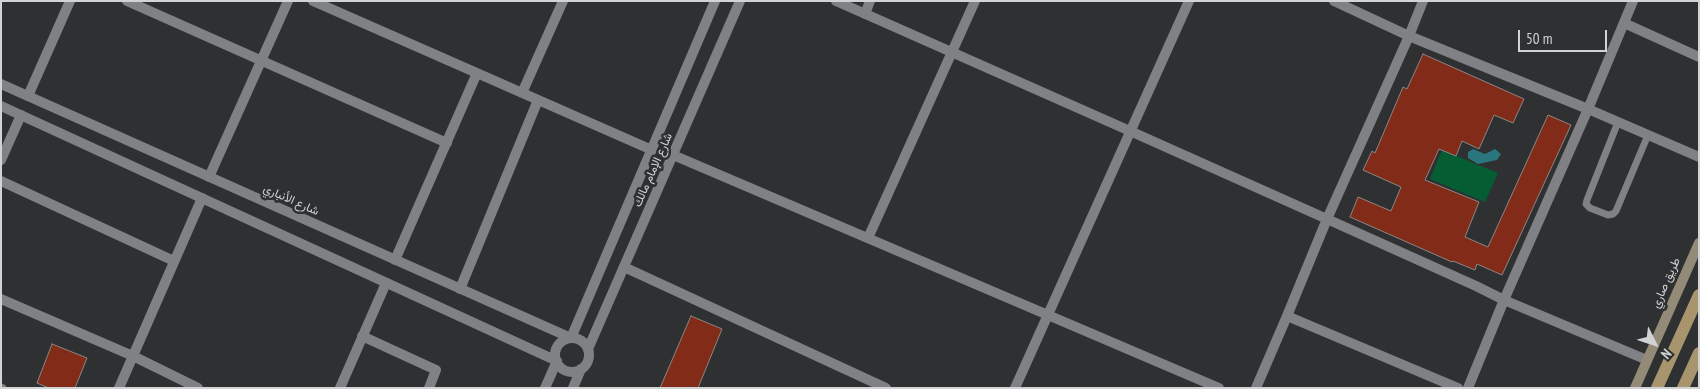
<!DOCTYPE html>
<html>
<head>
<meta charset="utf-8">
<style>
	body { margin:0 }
	#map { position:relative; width:1700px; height:389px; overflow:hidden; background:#2e3032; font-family:"PT Sans Narrow",sans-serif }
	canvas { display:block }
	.frame { position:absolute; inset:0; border:2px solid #d2d3d4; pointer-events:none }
	.north { position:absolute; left:1630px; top:319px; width:50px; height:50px; -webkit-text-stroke:4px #2e3032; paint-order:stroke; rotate:131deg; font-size:14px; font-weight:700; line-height:20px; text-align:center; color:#d2d3d4 }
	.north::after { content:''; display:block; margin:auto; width:18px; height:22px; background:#d2d3d4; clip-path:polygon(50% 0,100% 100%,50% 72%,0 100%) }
	.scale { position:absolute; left:1518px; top:30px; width:89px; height:22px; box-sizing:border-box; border:2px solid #d2d3d4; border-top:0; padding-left:6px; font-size:15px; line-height:18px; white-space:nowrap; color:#d2d3d4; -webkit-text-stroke:4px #2e3032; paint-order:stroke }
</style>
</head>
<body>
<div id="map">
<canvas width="1700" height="389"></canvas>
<div class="frame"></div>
<div class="north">N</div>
<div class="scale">50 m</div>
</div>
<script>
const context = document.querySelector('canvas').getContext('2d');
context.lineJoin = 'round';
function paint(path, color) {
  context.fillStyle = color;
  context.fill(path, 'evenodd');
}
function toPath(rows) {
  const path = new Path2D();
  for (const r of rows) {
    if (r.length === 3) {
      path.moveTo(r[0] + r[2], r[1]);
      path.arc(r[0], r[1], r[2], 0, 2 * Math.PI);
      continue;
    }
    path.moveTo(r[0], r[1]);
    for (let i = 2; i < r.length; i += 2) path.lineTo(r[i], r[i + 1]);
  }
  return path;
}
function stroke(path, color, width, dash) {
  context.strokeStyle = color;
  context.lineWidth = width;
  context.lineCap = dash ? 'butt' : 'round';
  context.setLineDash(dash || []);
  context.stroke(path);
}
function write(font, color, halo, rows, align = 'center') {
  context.font = font + ' "PT Sans Narrow",Vazirmatn,sans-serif';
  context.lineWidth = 5;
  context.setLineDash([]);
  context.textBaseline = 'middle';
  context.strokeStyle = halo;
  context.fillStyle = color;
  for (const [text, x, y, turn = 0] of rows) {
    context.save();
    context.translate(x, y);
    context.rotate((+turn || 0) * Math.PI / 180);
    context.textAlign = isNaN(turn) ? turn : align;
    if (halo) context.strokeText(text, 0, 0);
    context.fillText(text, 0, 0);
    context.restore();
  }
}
paint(toPath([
	[1442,150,1498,173,1485,202,1430,179]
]), '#055e33');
paint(toPath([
	[1473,149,1485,154,1495,149,1501,154,1497,160,1478,164,1468,158,1468,152]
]), '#29777d');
const building = toPath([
	[1423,54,1524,99,1513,123,1494,115,1479,149,1462,141,1456,156,1439,149,1425,180,1479,202,1465,237,1488,247,1548,115,1571,125,1502,275,1477,264,1475,270,1453,261,1452,262,1350,217,1358,197,1391,211,1401,187,1363,170,1372,151,1375,153,1403,87,1407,89,1423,54],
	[691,316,722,329,698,388,660,388,691,316],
	[52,344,87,358,75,388,49,388,37,383,52,344]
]);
paint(building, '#832b19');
stroke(building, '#8a8786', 1);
stroke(toPath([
	[1618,122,1587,200,1586,204,1590,208,1608,215,1613,214,1616,211,1648,135],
	[1,387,3,388]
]), '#7f8184', 7);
stroke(toPath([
	[127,1,447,143],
	[313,1,652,150],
	[836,1,1130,131,1327,219,1476,286,1504,300,1588,109,1409,36,1327,219,1287,316],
	[1334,1,1409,36,1423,1],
	[1633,1,1588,109,1699,157],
	[865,14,870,1],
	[1624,23,1699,57],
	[522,93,563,1],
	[28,96,70,1],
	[673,155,1219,388],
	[1,160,21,115],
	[209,177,288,1],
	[1,181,174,261],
	[868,238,975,1],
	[395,260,477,73],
	[624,267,886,388],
	[460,289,538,100],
	[1,299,133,356,198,388],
	[362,336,436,370,429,388],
	[119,388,202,198],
	[340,388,386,283],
	[1015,388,1189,1],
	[1256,388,1287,316,1458,388],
	[1468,388,1504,300,1647,360]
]), '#7f8184', 10);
stroke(toPath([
	[1,84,571,338,715,1],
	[1,106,557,361,545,388],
	[572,355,17],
	[588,349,740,1],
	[573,388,581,369]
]), '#7f8184', 10);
stroke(toPath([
	[1635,388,1699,243]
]), '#938b78', 10);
stroke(toPath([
	[1657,388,1699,295],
	[1683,388,1699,353]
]), '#a8956d', 12);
write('12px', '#d2d3d4', '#2e3032', [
	["شارع الإمام مالك",653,170,-66],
	["شارع الأنباري",291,200,24],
	["طريق صاري",1666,283,-66]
]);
</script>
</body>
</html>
